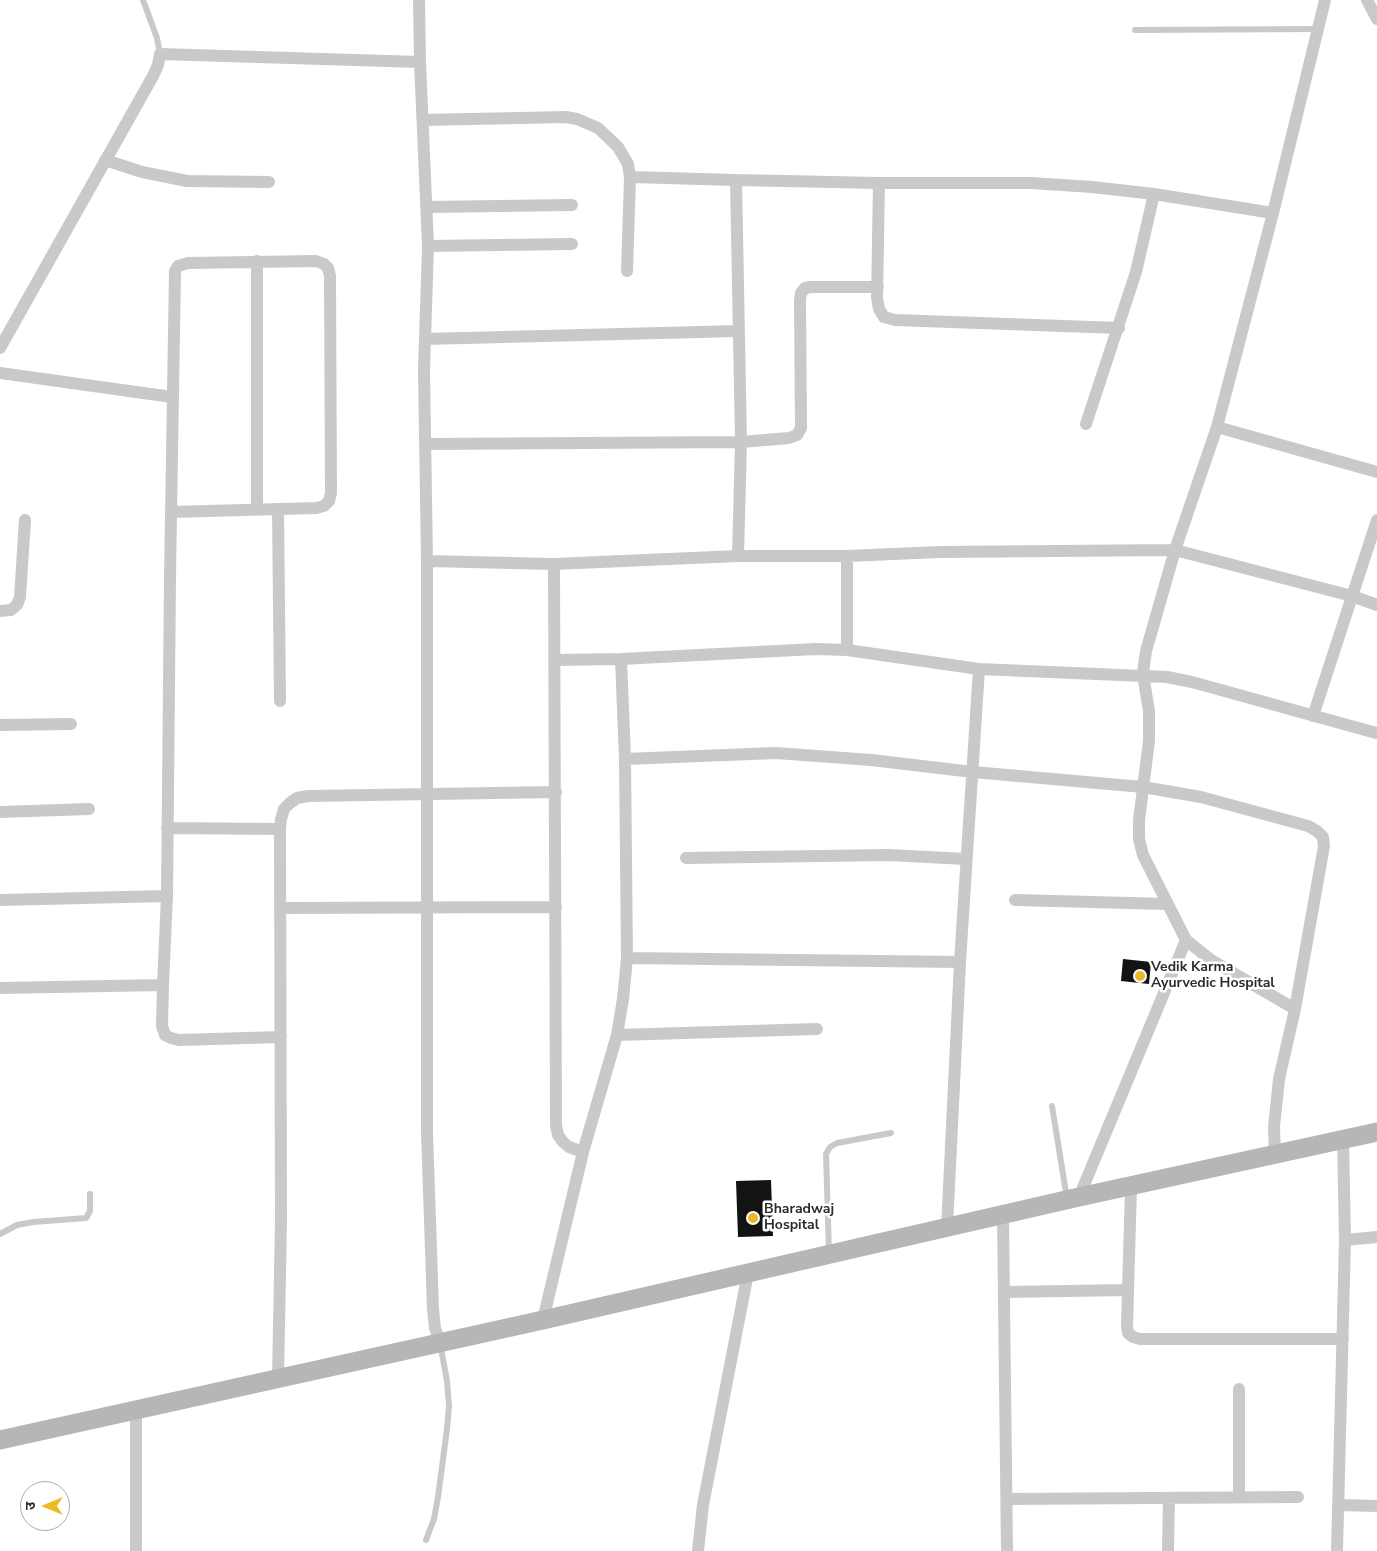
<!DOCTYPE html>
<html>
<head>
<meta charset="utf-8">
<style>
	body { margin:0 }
	#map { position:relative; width:1377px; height:1551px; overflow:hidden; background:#fff; font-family:"Nunito Sans","Noto Sans Devanagari",sans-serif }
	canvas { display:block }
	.north { position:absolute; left:20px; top:1481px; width:50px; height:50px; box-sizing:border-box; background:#fff; border:1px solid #ababab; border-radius:50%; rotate:270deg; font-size:14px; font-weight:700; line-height:20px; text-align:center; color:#2c2c2c }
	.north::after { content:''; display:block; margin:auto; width:18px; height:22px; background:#edb924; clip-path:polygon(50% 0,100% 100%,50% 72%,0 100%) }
</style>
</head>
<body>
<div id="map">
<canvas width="1377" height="1551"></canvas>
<div class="north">उ</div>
</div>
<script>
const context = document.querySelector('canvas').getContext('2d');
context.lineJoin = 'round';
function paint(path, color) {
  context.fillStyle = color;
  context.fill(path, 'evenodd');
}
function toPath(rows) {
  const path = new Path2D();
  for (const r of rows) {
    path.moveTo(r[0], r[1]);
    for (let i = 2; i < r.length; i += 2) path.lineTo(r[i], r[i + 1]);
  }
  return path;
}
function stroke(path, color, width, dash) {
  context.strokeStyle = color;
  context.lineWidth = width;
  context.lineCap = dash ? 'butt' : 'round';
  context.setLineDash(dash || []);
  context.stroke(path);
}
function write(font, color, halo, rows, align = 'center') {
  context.font = font + ' "Nunito Sans",sans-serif';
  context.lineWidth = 5;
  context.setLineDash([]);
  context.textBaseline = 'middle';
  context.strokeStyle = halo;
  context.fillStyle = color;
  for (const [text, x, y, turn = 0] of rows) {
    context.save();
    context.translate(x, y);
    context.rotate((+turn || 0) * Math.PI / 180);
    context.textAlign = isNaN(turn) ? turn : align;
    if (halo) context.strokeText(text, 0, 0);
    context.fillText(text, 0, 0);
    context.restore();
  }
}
paint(toPath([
	[1123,959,1151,962,1149,984,1121,981],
	[771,1180,773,1236,738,1237,736,1181]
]), '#131313');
stroke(toPath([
	[143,0,157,38,160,54],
	[1135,30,1318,29],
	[1052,1106,1067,1199],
	[0,1234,17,1225,33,1222,86,1218,90,1211,90,1194],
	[829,1253,826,1154,830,1147,837,1143,891,1133],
	[426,1540,434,1519,438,1497,447,1429,449,1406,447,1381,440,1343]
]), '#c9c9c9', 6);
stroke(toPath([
	[419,0,420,62],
	[1367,0,1377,19],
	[423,120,566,117,577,119,598,128,618,147,628,164,630,177,736,180],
	[105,160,142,172,187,181,269,182],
	[879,183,877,298,879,309,884,317,895,320,1119,328],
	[427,207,572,205],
	[428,246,572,244],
	[257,261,257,509],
	[627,271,630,177],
	[425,339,739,331],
	[0,348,153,76,158,65,160,54,420,62,428,246,424,371,427,561,427,1133,433,1309,435,1328,440,1342],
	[0,373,172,397],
	[1086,424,1136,272,1154,194],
	[1217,427,1377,472],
	[425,444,741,442,789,438,797,435,801,428,800,300,801,293,805,288,811,287,878,287],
	[278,509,280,701],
	[738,556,741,442,736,180,879,183,1031,183,1092,187,1154,194,1273,213],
	[847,556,847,650],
	[427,561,554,564,738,556,847,556,939,552,1175,550,1352,596,1377,605],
	[554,564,556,1125,558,1135,563,1142,569,1147,583,1152],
	[0,611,11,610,17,605,20,597,25,520],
	[554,660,621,659,816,649,847,650,979,669,1167,677,1192,682,1376,733],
	[1313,716,1377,520],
	[0,725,71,724],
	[625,759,776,753,871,760,973,772,1143,787,1201,797,1308,826,1317,831,1323,837,1324,846,1295,1009,1279,1079,1274,1127,1275,1155],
	[0,812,89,809],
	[167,828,280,829],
	[686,858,888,855,966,859],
	[0,900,167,896],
	[1015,900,1168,904],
	[280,908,556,907],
	[1186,940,1211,960,1295,1009],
	[627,958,960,962],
	[163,985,162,1026,165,1035,171,1038,179,1040,281,1037],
	[0,988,163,985,167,896,170,578,175,271,178,266,188,263,316,261,324,264,328,268,330,276,331,493,329,501,324,506,316,508,171,512],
	[617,1035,817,1029],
	[1131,1187,1127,1326,1128,1333,1133,1337,1140,1339,1343,1339],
	[1079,1197,1186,940,1143,855,1139,839,1139,820,1149,741,1149,711,1143,675,1144,665,1146,651,1175,550,1217,427,1273,213,1325,0],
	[1003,1216,1007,1551],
	[947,1228,960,962,979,669],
	[1345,1240,1377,1237],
	[1004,1292,1128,1290],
	[543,1320,583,1152,617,1035,623,999,627,958,625,759,621,659],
	[278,1378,281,1220,280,829,281,819,284,809,290,803,297,798,308,796,556,792],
	[1239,1389,1239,1497],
	[136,1409,136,1551],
	[1007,1499,1298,1497],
	[1339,1505,1377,1506],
	[698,1551,703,1505,748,1273],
	[1168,1551,1169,1498],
	[1337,1551,1345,1240,1343,1140]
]), '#c9c9c9', 12);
stroke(toPath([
	[0,1440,543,1320,1079,1197,1377,1132]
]), '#b6b6b6', 19);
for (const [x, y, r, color] of [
	[1140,976,6,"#edb924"],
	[753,1218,6,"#edb924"]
]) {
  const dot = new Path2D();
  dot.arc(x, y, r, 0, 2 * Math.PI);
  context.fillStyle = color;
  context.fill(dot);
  stroke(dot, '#fff', 2);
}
write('bold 14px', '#2c2c2c', '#fff', [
	["Vedik Karma",1151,968],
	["Ayurvedic Hospital",1151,984],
	["Bharadwaj",764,1210],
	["Hospital",764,1226]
], 'left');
</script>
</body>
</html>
